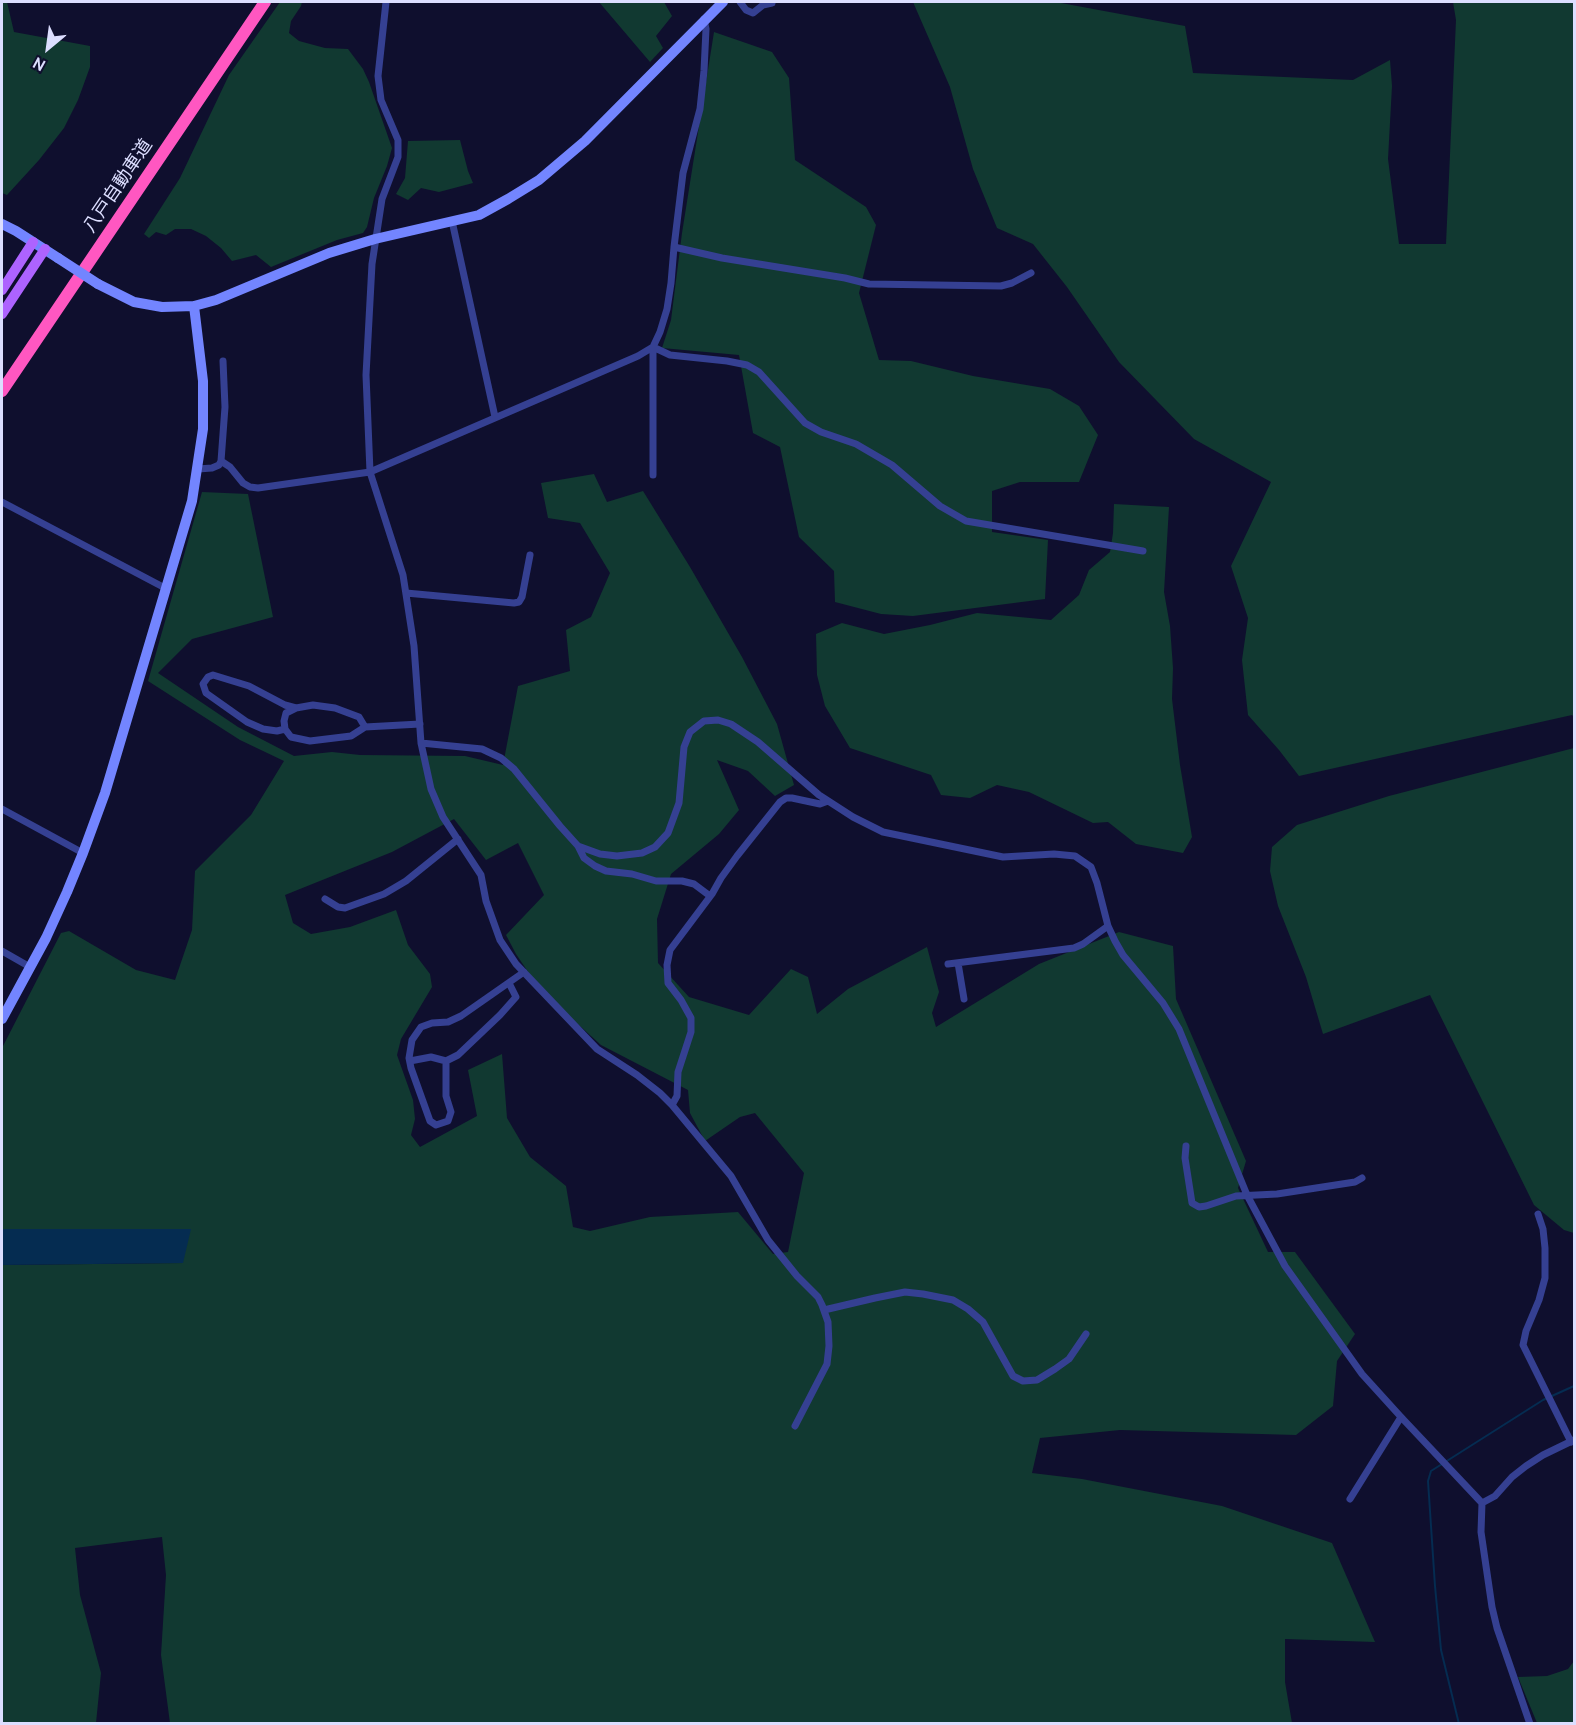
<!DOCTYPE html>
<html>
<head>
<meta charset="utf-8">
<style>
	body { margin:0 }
	#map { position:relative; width:1576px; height:1725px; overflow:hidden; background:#0f0f2e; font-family:Cabin,sans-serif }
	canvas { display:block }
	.frame { position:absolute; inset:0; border:3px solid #dcdeff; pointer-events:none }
	.north { position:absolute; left:18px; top:18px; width:60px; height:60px; -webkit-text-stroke:4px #0f0f2e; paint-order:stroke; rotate:209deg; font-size:16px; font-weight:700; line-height:24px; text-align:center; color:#dcdeff }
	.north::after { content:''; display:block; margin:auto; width:21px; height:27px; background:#dcdeff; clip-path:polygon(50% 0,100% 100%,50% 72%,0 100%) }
</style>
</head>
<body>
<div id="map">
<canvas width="1576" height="1725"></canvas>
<div class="frame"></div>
<div class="north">N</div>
</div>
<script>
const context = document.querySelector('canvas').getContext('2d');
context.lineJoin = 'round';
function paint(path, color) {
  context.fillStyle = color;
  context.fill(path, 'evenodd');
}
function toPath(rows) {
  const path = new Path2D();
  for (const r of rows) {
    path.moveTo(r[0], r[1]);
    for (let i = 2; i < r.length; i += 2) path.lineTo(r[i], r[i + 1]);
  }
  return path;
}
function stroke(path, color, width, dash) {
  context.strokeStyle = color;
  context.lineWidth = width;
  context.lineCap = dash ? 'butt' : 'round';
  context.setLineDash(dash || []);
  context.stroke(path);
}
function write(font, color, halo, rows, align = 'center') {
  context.font = font + ' Cabin,"Noto Sans JP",sans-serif';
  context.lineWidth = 4.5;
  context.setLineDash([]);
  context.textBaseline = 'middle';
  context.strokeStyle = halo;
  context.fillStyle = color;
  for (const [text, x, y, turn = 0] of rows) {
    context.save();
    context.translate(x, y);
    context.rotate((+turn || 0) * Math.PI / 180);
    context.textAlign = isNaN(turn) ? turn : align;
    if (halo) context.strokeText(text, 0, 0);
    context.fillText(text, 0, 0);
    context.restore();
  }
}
paint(toPath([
	[2,2,7,2,14,32,90,46,90,67,78,100,64,128,39,160,7,195,2,193],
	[280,2,302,2,301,6,291,21,289,33,299,41,325,48,348,49,363,69,369,82,392,148,387,166,374,198,367,227,363,233,337,240,271,267,256,255,232,261,221,248,206,236,191,229,175,229,166,235,156,232,149,238,144,234,180,178,229,75],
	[599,2,664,2,672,16,656,36,663,48,650,62],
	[913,2,1060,2,1061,3,1185,26,1193,73,1353,80,1390,60,1392,86,1388,159,1399,244,1446,244,1456,20,1453,2,1574,2,1574,717,1572,715,1299,776,1279,750,1248,715,1242,660,1248,618,1231,566,1271,482,1194,439,1119,362,1067,287,1033,244,997,228,973,169,950,87],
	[714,32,772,52,789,78,795,160,866,207,876,225,859,293,879,360,911,361,973,376,1050,389,1079,406,1098,435,1079,482,1020,482,992,491,992,532,1048,540,1045,599,913,616,881,614,835,602,834,571,799,537,780,447,753,433,739,355,662,348,671,320,682,233],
	[460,140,468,171,473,183,439,192,421,188,408,200,396,194,405,178,408,141],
	[594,474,607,502,643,491,690,567,742,657,777,724,794,785,775,796,748,771,717,760,739,810,719,834,671,874,657,919,658,963,689,997,749,1015,791,969,808,977,817,1014,848,989,927,947,939,992,932,1013,936,1027,1039,964,1119,932,1173,946,1176,999,1246,1161,1238,1188,1268,1252,1295,1252,1355,1334,1337,1361,1333,1406,1296,1435,1120,1430,1040,1438,1032,1473,1082,1479,1222,1506,1332,1543,1375,1642,1285,1639,1285,1682,1292,1723,170,1723,161,1655,166,1575,162,1537,75,1548,80,1595,101,1673,96,1723,2,1723,2,1265,182,1263,190,1229,2,1229,2,1048,61,933,69,931,136,970,175,980,192,930,195,871,251,815,284,761,240,740,148,681,202,492,248,494,273,617,192,639,158,673,238,727,294,756,332,752,360,755,465,756,503,765,518,686,570,671,566,630,591,617,610,573,580,523,548,518,541,483],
	[454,819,486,860,518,843,544,895,506,935,516,954,541,991,601,1045,688,1090,690,1113,705,1141,740,1117,755,1113,804,1173,788,1252,773,1254,738,1212,650,1217,590,1231,573,1227,566,1186,530,1157,507,1118,502,1054,468,1070,477,1116,420,1147,411,1135,415,1119,413,1100,397,1055,401,1039,432,987,430,974,408,945,396,910,350,927,311,934,293,923,285,895,392,852],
	[1114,504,1169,507,1164,592,1170,626,1173,668,1172,699,1180,765,1192,837,1183,853,1136,844,1108,822,1093,823,1029,792,997,785,970,798,941,795,931,775,850,748,825,706,817,675,816,634,842,623,884,634,930,625,977,613,1051,620,1079,595,1089,570,1110,552,1113,533],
	[1574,748,1574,1233,1564,1230,1534,1205,1430,995,1323,1034,1306,977,1278,906,1270,871,1272,847,1297,825,1389,796],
	[1574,1661,1574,1723,1537,1723,1518,1677,1547,1676,1568,1669]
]), '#113931');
paint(toPath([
	[2,1229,191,1229,183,1263,2,1265]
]), '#052c51');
stroke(toPath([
	[1459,1724,1441,1650,1435,1586,1428,1481,1431,1471,1543,1400,1574,1386]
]), '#052c51', 2);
stroke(toPath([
	[386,2,378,76,381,100,398,140,398,157,382,199,372,264,366,375,370,472,403,575,414,646,421,743,431,789,443,817,481,875,486,901,500,940,516,964,597,1049,637,1075,660,1093,672,1105,731,1176,768,1240,797,1276,818,1297,822,1305,828,1322,829,1346,827,1364,795,1426],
	[740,2,746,10,753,13,763,5,772,3],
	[452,221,495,417],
	[674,247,722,258,845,278,869,284,1001,286,1012,283,1031,273],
	[653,347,670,355,727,361,747,365,759,372,805,423,821,432,856,444,892,465,940,506,966,521,1143,551],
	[221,461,230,467,243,483,250,487,258,488,370,472,638,356,653,347],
	[198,469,212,468,219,465,221,461,225,407,223,361],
	[653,475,653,347,660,332,667,309,671,283,674,247,683,173,700,109,704,71,706,29,704,19],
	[2,502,165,588],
	[406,593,514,603,519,602,522,597,530,555],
	[365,727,359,717,335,708,313,705,296,708,286,713,284,721,285,729,291,737,310,741,351,736,365,727,420,724],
	[285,729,277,731,263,729,247,722,206,693,203,684,208,677,213,675,249,686,285,705,296,708],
	[421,743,482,749,501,758,514,769,560,826,578,846,600,854,617,856,642,853,655,847,668,833,679,803,684,747,690,732,704,721,718,720,731,724,758,742,819,795,853,817,883,832,1003,857,1054,854,1075,856,1091,867,1097,883,1108,926,1115,941,1123,955,1163,1003,1179,1029,1247,1195,1285,1266,1362,1374,1401,1417,1482,1503,1481,1532,1492,1607,1497,1628,1530,1724],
	[2,809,83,853],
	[578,846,584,858,595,866,606,871,632,874,656,881,682,881,694,884,710,896],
	[325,899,338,907,345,908,384,894,406,881,458,839],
	[2,951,30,967],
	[958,963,964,999],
	[948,964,1074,948,1083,944,1108,926],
	[410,1061,431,1057,446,1061,458,1055,500,1015,516,997,509,983],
	[446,1061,446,1096,451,1112,448,1121,436,1125,430,1121,411,1068,409,1058,412,1040,421,1027,432,1023,448,1022,461,1016,524,972],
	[672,1105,677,1096,678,1072,691,1032,691,1018,681,1000,668,983,667,965,670,950,712,894,721,878,737,856,780,802,786,798,792,798,820,804,828,801],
	[1186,1146,1185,1158,1192,1203,1199,1207,1206,1206,1236,1196,1277,1194,1355,1182,1362,1178],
	[1538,1214,1543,1229,1545,1248,1545,1278,1539,1300,1526,1331,1523,1345,1571,1442],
	[824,1310,875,1298,905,1292,923,1294,953,1300,968,1309,983,1322,1013,1376,1023,1381,1037,1380,1055,1369,1069,1359,1086,1334],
	[1350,1499,1401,1417],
	[1482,1503,1495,1496,1512,1477,1526,1466,1543,1455,1574,1440]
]), '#354092', 7);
stroke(toPath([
	[2,224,16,231,58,258],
	[98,284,134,302,162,307,194,306,216,300,329,253,375,239,479,215,508,199,539,180,585,141,723,2],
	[2,1019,46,938,67,892,83,853,105,793,192,501,203,429,203,381,194,306]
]), '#7385ff', 10);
stroke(toPath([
	[2,290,33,242],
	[2,314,45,249]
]), '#ad63ff', 10);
stroke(toPath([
	[2,391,265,2]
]), '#ff57c1', 12);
stroke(toPath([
	[58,258,98,284]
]), '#7385ff', 10);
write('18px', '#dcdeff', '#0f0f2e', [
	["八戸自動車道",118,186,-56]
]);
</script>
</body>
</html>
